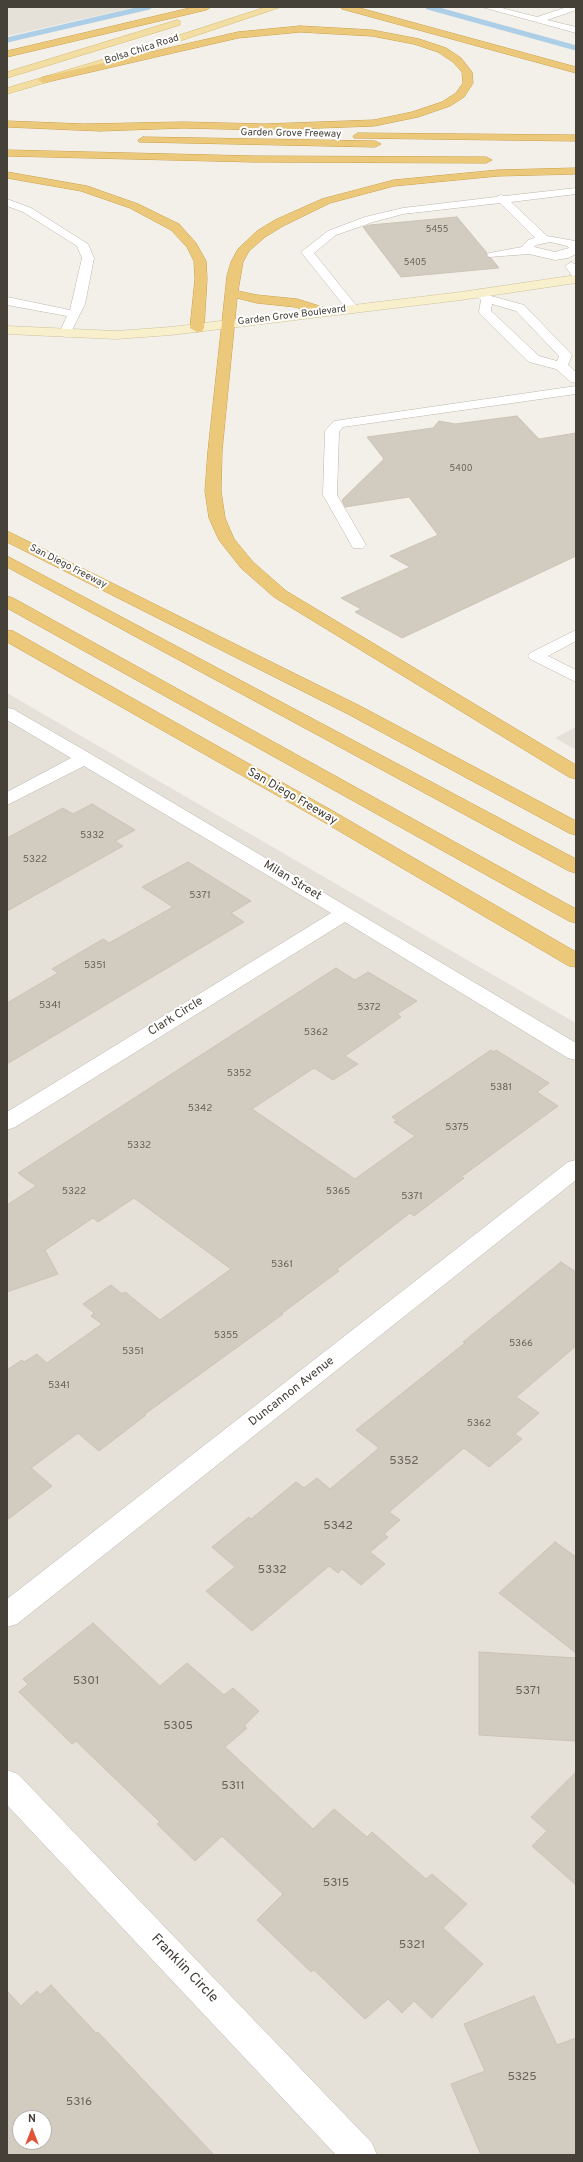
<!DOCTYPE html>
<html>
<head>
<meta charset="utf-8">
<style>
	body { margin:0 }
	#map { position:relative; width:583px; height:2162px; overflow:hidden; background:#f2f0e9; font-family:Overpass,sans-serif }
	canvas { display:block }
	.frame { position:absolute; inset:0; border:8px solid #454038; pointer-events:none }
	.north { position:absolute; left:12px; top:2110px; width:40px; height:40px; box-sizing:border-box; background:#fff; border:1px solid #b5b3af; border-radius:50%; rotate:0deg; font-size:11px; font-weight:700; line-height:16px; text-align:center; color:#454038 }
	.north::after { content:''; display:block; margin:auto; width:14px; height:18px; background:#df5233; clip-path:polygon(50% 0,100% 100%,50% 72%,0 100%) }
</style>
</head>
<body>
<div id="map">
<canvas width="583" height="2162"></canvas>
<div class="frame"></div>
<div class="north">N</div>
</div>
<script>
const context = document.querySelector('canvas').getContext('2d');
context.lineJoin = 'round';
function paint(path, color) {
  context.fillStyle = color;
  context.fill(path, 'evenodd');
}
function toPath(rows) {
  const path = new Path2D();
  for (const r of rows) {
    path.moveTo(r[0], r[1]);
    for (let i = 2; i < r.length; i += 2) path.lineTo(r[i], r[i + 1]);
  }
  return path;
}
function stroke(path, color, width, dash) {
  context.strokeStyle = color;
  context.lineWidth = width;
  context.lineCap = dash ? 'butt' : 'round';
  context.setLineDash(dash || []);
  context.stroke(path);
}
function write(font, color, halo, rows, align = 'center') {
  context.font = font + ' Overpass,sans-serif';
  context.lineWidth = 4;
  context.setLineDash([]);
  context.textBaseline = 'middle';
  context.strokeStyle = halo;
  context.fillStyle = color;
  for (const [text, x, y, turn = 0] of rows) {
    context.save();
    context.translate(x, y);
    context.rotate((+turn || 0) * Math.PI / 180);
    context.textAlign = isNaN(turn) ? turn : align;
    if (halo) context.strokeText(text, 0, 0);
    context.fillText(text, 0, 0);
    context.restore();
  }
}
paint(toPath([
	[7,7,136,7,7,36],
	[7,693,576,1023,576,2155,7,2155],
	[20,2118,44,2118,44,2142,20,2142],
	[576,727,576,750,555,738]
]), '#e5e1d8');
stroke(toPath([
	[428,7,576,48],
	[7,40,149,7]
]), '#adcee7', 5);
const building = toPath([
	[457,217,487,253,486,256,491,258,499,268,401,277,363,227,370,225,457,217],
	[517,416,539,439,576,433,576,556,402,638,355,612,361,609,341,598,410,567,390,556,438,535,409,497,345,507,342,500,384,459,367,437,433,428,439,421,455,424,517,416],
	[92,804,135,830,115,841,123,846,7,911,7,838,63,808,73,814,92,804],
	[188,862,251,901,231,913,244,922,7,1064,7,1003,58,973,52,969,103,939,109,943,173,907,142,887,188,862],
	[336,968,355,980,368,972,417,1001,397,1014,401,1017,345,1056,358,1064,333,1080,314,1068,252,1109,355,1179,415,1136,394,1122,397,1121,392,1117,491,1050,494,1052,496,1050,549,1083,537,1092,558,1106,461,1177,464,1178,414,1216,410,1213,337,1269,339,1271,281,1314,283,1314,145,1414,146,1415,99,1451,78,1433,31,1468,52,1486,7,1520,7,1370,22,1360,24,1362,37,1354,47,1363,102,1324,91,1316,94,1313,83,1304,111,1285,122,1294,125,1292,160,1320,231,1269,134,1198,98,1222,93,1218,45,1250,58,1274,7,1292,7,1205,36,1186,18,1173,336,968],
	[561,1262,576,1272,576,1346,516,1397,539,1413,515,1434,522,1439,489,1467,464,1448,389,1512,400,1520,384,1534,388,1537,370,1552,385,1564,361,1585,342,1569,338,1573,329,1566,252,1631,206,1591,235,1567,212,1547,249,1517,251,1519,296,1482,304,1488,317,1478,330,1489,379,1448,356,1430,465,1343,463,1342,561,1262],
	[555,1542,576,1557,576,1653,499,1593,555,1542],
	[93,1623,160,1686,187,1663,224,1695,233,1688,259,1711,244,1726,247,1728,225,1747,313,1829,334,1809,367,1837,372,1832,426,1879,432,1874,467,1904,443,1928,483,1964,432,2018,414,2001,402,2013,388,1999,365,2019,314,1970,311,1972,257,1920,283,1894,222,1836,195,1861,157,1824,160,1822,76,1741,72,1744,19,1692,28,1684,23,1679,93,1623],
	[479,1652,576,1658,576,1741,479,1735,479,1652],
	[576,1772,576,1885,532,1846,547,1831,531,1817,576,1772],
	[51,1985,96,2033,98,2032,214,2155,7,2155,7,1991,21,2006,37,1991,40,1995,51,1985],
	[20,2118,44,2118,44,2142,20,2142,20,2118],
	[534,1996,557,2045,576,2038,576,2155,481,2155,451,2084,485,2071,464,2024,534,1996]
]);
paint(building, '#d2ccc0');
stroke(building, '#ccc3b4', 1);
const lane = toPath([
	[482,7,498,7,537,17,567,7,576,7,576,10,547,20,576,27,576,33,482,7],
	[576,188,576,194,511,202,547,236,575,241,576,254,568,258,555,260,529,254,489,257,487,255,489,253,522,247,528,240,535,238,500,203,403,214,373,222,336,235,314,253,359,309,353,313,349,312,301,252,328,231,365,217,403,208,496,197,501,195,505,196,576,188],
	[550,242,567,246,569,248,555,252,534,247,536,245,550,242],
	[7,199,31,208,88,244,94,258,85,304,69,336,65,337,59,333,67,316,7,305,7,297,70,310,82,258,77,246,23,212,7,206,7,199],
	[571,262,576,265,576,277,572,276,565,266,571,262],
	[480,289,491,296,524,305,572,355,568,365,576,372,576,383,571,382,556,369,529,362,481,315,479,312,481,300,474,293,480,289],
	[492,304,516,311,559,356,557,361,539,356,491,311,492,304],
	[576,386,576,394,343,427,339,432,337,495,366,545,363,548,353,548,323,495,325,431,334,421,576,386],
	[576,630,576,641,548,656,576,670,576,682,530,659,528,656,530,653,576,630]
]);
const street = toPath([
	[7,708,13,709,91,754,576,1043,576,1060,568,1058,345,922,15,1127,7,1130,7,1112,331,913,84,766,7,805,7,792,71,758,7,720,7,708],
	[576,1160,576,1180,17,1624,7,1627,7,1599,568,1162,576,1160],
	[7,1770,18,1774,372,2143,377,2155,336,2155,7,1805,7,1770]
]);
const secondary = toPath([
	[576,275,576,283,461,300,171,335,116,339,7,334,7,326,116,331,171,327,461,292,576,275]
]);
const primary = toPath([
	[266,7,281,7,126,59,7,94,7,88,118,55,266,7],
	[177,20,180,21,180,25,7,78,7,72,177,20]
]);
const highway = toPath([
	[194,7,211,7,206,10,7,57,7,51,194,7],
	[340,7,356,7,576,67,576,73,342,9,340,7],
	[300,26,372,30,419,39,446,48,461,58,472,72,473,83,464,97,450,106,418,117,374,126,265,130,183,128,100,131,7,127,7,121,84,124,183,122,265,124,374,120,412,112,442,102,456,93,463,83,462,72,453,62,438,52,414,44,372,36,300,32,238,38,43,83,38,80,43,77,238,32,300,26],
	[358,133,576,135,576,141,354,138,353,136,358,133],
	[143,137,375,141,381,144,375,147,139,142,138,140,143,137],
	[7,150,253,156,486,157,492,160,486,163,253,162,7,156,7,150],
	[576,168,576,174,498,176,394,186,330,203,283,226,265,237,249,251,243,262,238,291,257,295,297,299,329,309,331,312,324,316,295,307,257,303,237,298,222,451,221,491,225,518,234,539,253,562,286,591,576,765,576,779,569,777,274,597,241,568,219,540,209,518,205,491,208,451,227,276,231,262,238,249,257,231,275,220,322,199,394,180,498,170,576,168],
	[7,172,87,186,138,204,179,224,196,243,206,261,207,279,204,328,202,331,197,332,190,328,195,279,194,261,187,247,171,230,130,208,81,191,7,178,7,172],
	[7,531,360,706,576,821,576,835,569,833,348,714,7,542,7,531],
	[7,556,576,859,576,873,569,871,7,567,7,556],
	[7,596,13,598,576,909,576,923,569,921,7,608,7,596],
	[7,630,13,631,331,810,576,952,576,967,569,966,317,818,7,642,7,630]
]);
stroke(lane, '#bdb7ac', 1);
stroke(street, '#bdb7ac', 1);
stroke(secondary, '#ccc29e', 1);
stroke(primary, '#d5bb74', 1);
stroke(highway, '#ca9f4b', 1);
paint(lane, '#fff');
paint(street, '#fff');
paint(secondary, '#f8efcd');
paint(primary, '#f2dda2');
paint(highway, '#ecc97a');
write('9px', '#68635a', null, [
	["5455",437,230],
	["5405",415,263],
	["5400",461,469]
]);
write('10px', '#454038', '#fff', [
	["Bolsa Chica Road",142,50,-18],
	["Garden Grove Freeway",291,134,1],
	["Garden Grove Boulevard",292,316,-7],
	["San Diego Freeway",68,567,27]
]);
write('10px', '#68635a', null, [
	["5332",92,836],
	["5322",35,860],
	["5371",200,896],
	["5351",95,966],
	["5341",50,1006],
	["5372",369,1008],
	["5362",316,1033],
	["5352",239,1074],
	["5381",501,1088],
	["5342",200,1109],
	["5375",457,1128],
	["5332",139,1146],
	["5322",74,1192],
	["5365",338,1192],
	["5371",412,1197],
	["5361",282,1265],
	["5355",226,1336],
	["5366",521,1344],
	["5351",133,1352],
	["5341",59,1386],
	["5362",479,1424]
]);
write('12px', '#454038', '#fff', [
	["San Diego Freeway",292,797,30],
	["Milan Street",292,881,31],
	["Clark Circle",176,1017,-32],
	["Duncannon Avenue",292,1392,-38]
]);
write('12px', '#68635a', null, [
	["5352",404,1462],
	["5342",338,1527],
	["5332",272,1571],
	["5301",86,1682],
	["5371",528,1692],
	["5305",178,1727],
	["5311",233,1787],
	["5315",336,1884],
	["5321",412,1946],
	["5325",522,2078],
	["5316",79,2103]
]);
write('14px', '#454038', '#fff', [
	["Franklin Circle",184,1969,46]
]);
</script>
</body>
</html>
